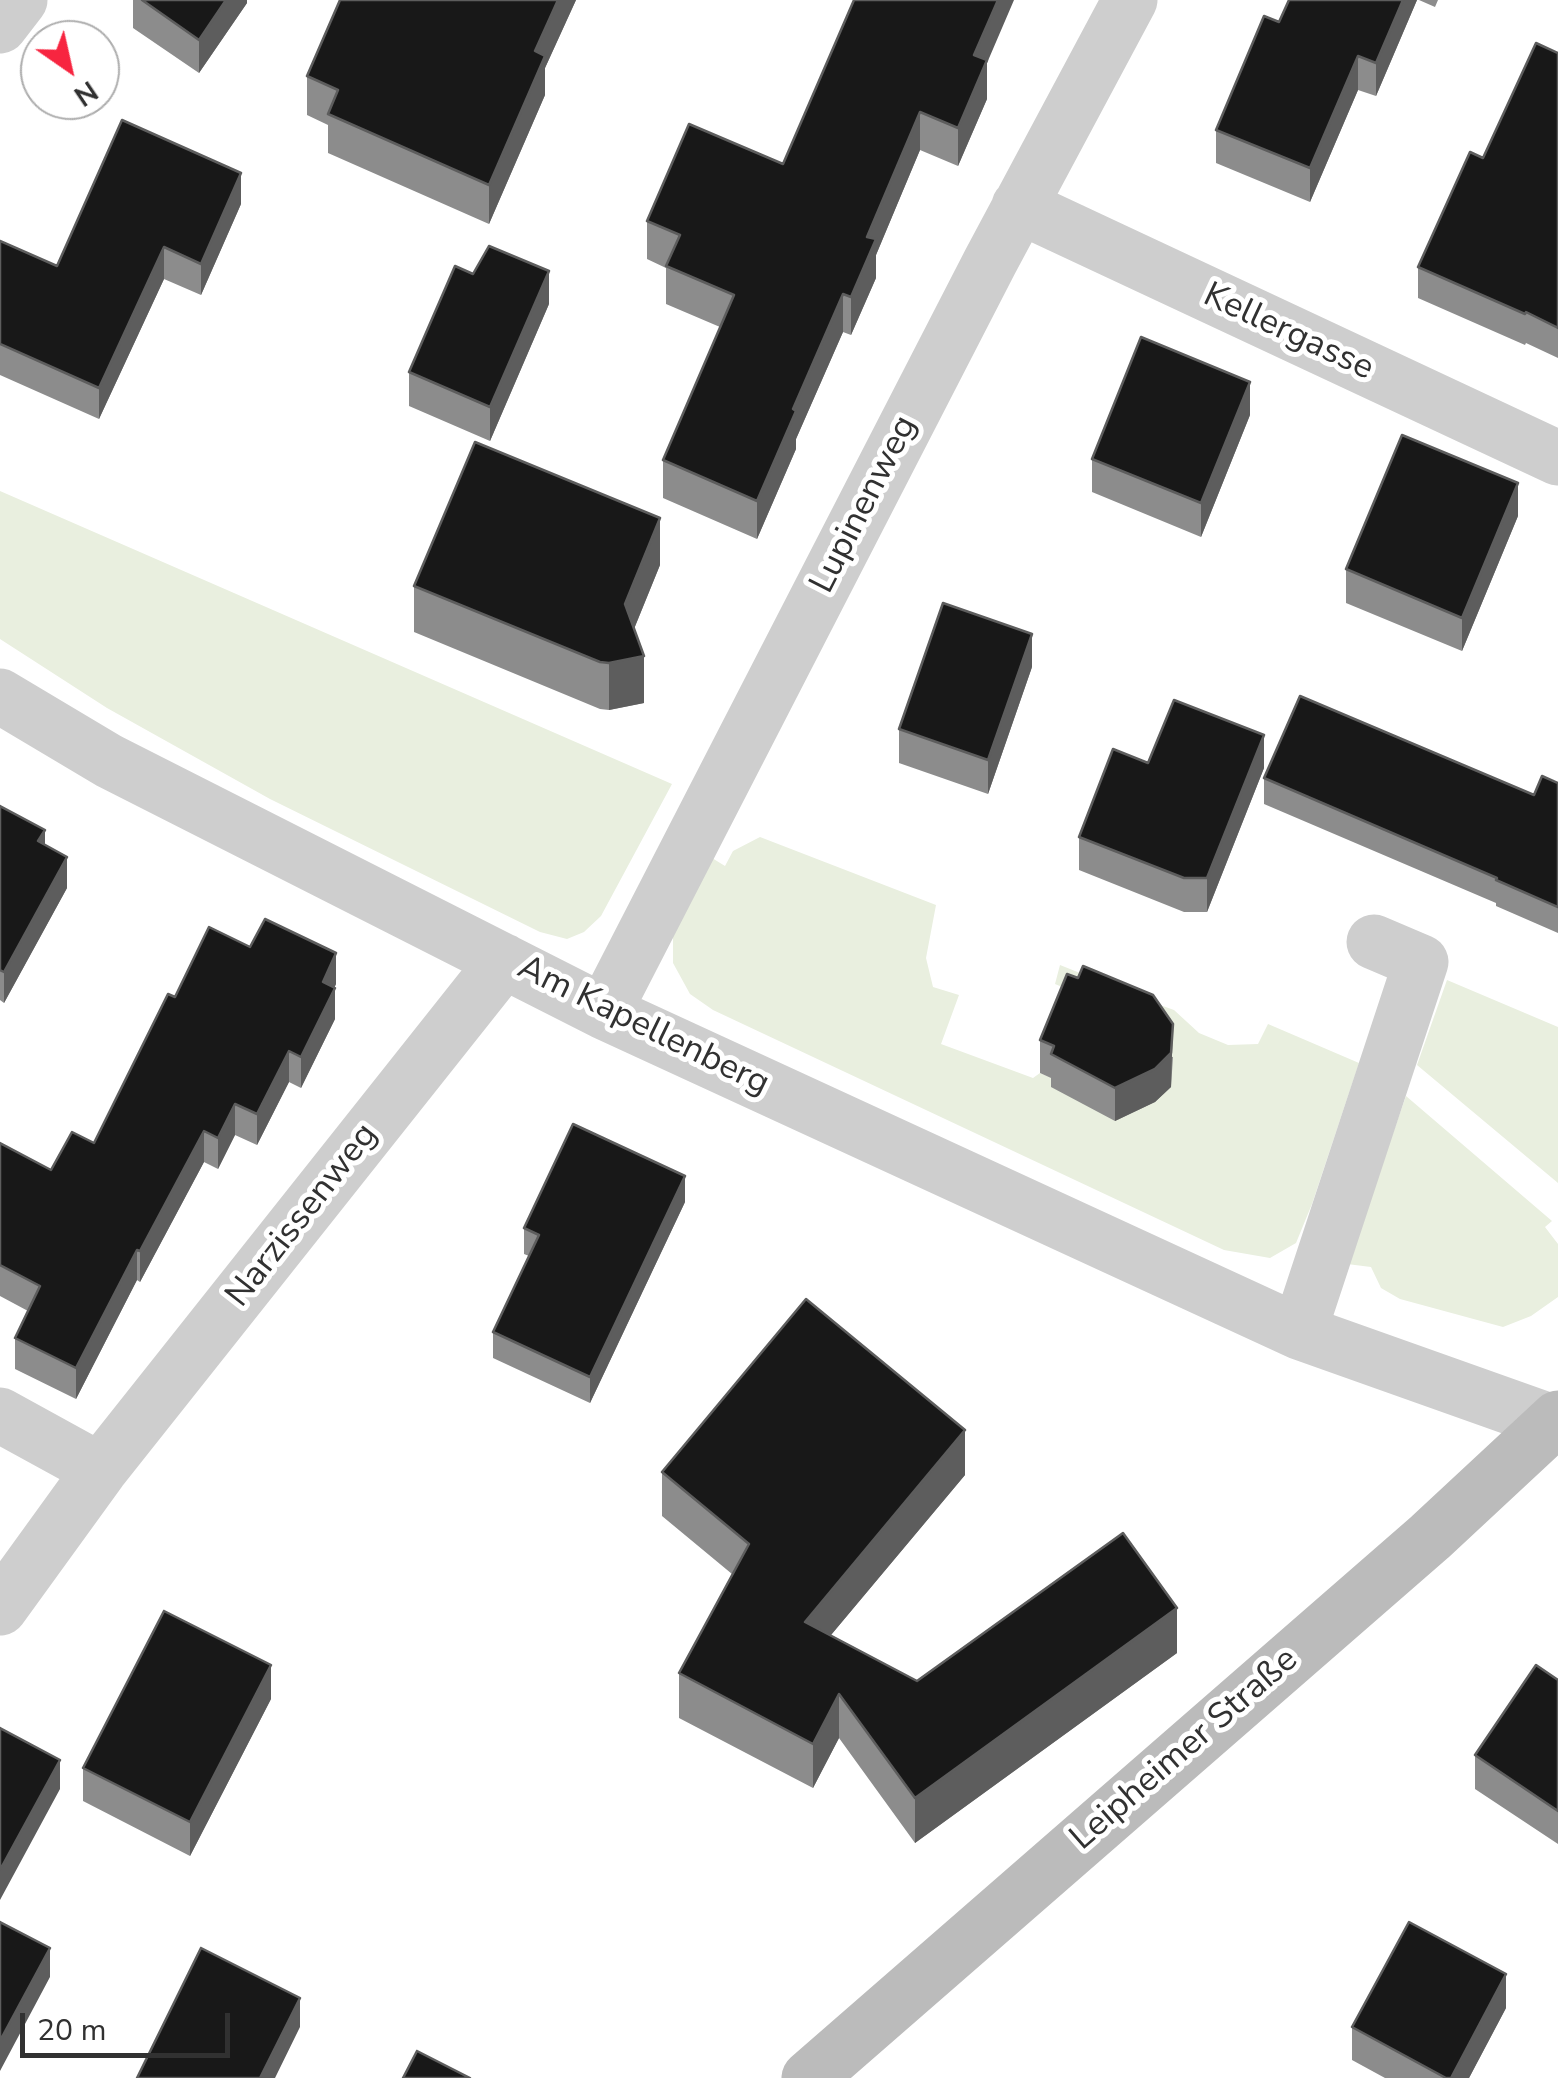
<!DOCTYPE html>
<html>
<head>
<meta charset="utf-8">
<style>
	body { margin:0 }
	#map { position:relative; width:1558px; height:2078px; overflow:hidden; background:#fff; font-family:"Nunito Sans",sans-serif }
	canvas { display:block }
	.north { position:absolute; left:20px; top:20px; width:100px; height:100px; box-sizing:border-box; background:#fff; border:2px solid #adadad; border-radius:50%; rotate:146deg; font-size:28px; font-weight:700; line-height:40px; text-align:center; color:#313131 }
	.north::after { content:''; display:block; margin:auto; width:35px; height:45px; background:#f72540; clip-path:polygon(50% 0,100% 100%,50% 72%,0 100%) }
	.scale { position:absolute; left:20px; top:2013px; width:210px; height:45px; box-sizing:border-box; border:5px solid #313131; border-top:0; padding-left:12px; font-size:30px; line-height:35px; white-space:nowrap; color:#313131; -webkit-text-stroke:8px #fff; paint-order:stroke }
</style>
</head>
<body>
<div id="map">
<canvas width="1558" height="2078"></canvas>
<div class="north">N</div>
<div class="scale">20 m</div>
</div>
<script>
const context = document.querySelector('canvas').getContext('2d');
context.lineJoin = 'round';
function paint(path, color) {
  context.fillStyle = color;
  context.fill(path, 'evenodd');
}
function toPath(rows) {
  const path = new Path2D();
  for (const r of rows) {
    path.moveTo(r[0], r[1]);
    for (let i = 2; i < r.length; i += 2) path.lineTo(r[i], r[i + 1]);
  }
  return path;
}
function stroke(path, color, width, dash) {
  context.strokeStyle = color;
  context.lineWidth = width;
  context.lineCap = dash ? 'butt' : 'round';
  context.setLineDash(dash || []);
  context.stroke(path);
}
function write(font, color, halo, rows, align = 'center') {
  context.font = font + ' "Nunito Sans",sans-serif';
  context.lineWidth = 10;
  context.setLineDash([]);
  context.textBaseline = 'middle';
  context.strokeStyle = halo;
  context.fillStyle = color;
  for (const [text, x, y, turn = 0] of rows) {
    context.save();
    context.translate(x, y);
    context.rotate((+turn || 0) * Math.PI / 180);
    context.textAlign = isNaN(turn) ? turn : align;
    if (halo) context.strokeText(text, 0, 0);
    context.fillText(text, 0, 0);
    context.restore();
  }
}
paint(toPath([
	[0,491,672,784,601,916,584,932,567,939,540,932,270,799,107,708,0,639],
	[760,837,936,905,926,958,933,987,959,995,941,1044,1033,1078,1040,1073,1054,1079,1146,1097,1153,1103,1158,1099,1067,989,1055,984,1060,965,1080,973,1091,968,1120,981,1146,1000,1174,1010,1199,1033,1228,1045,1258,1044,1268,1024,1359,1063,1312,1204,1296,1243,1270,1258,1224,1250,713,1010,690,994,673,963,673,927,712,858,725,866,733,851],
	[1447,980,1558,1027,1558,1183,1417,1065],
	[1406,1096,1552,1221,1545,1227,1558,1244,1558,1297,1531,1316,1503,1327,1400,1299,1381,1288,1371,1267,1347,1264]
]), '#e9efdf');
stroke(toPath([
	[0,26,20,0],
	[1019,206,1558,458],
	[0,696,109,761,604,1012,1299,1332,1558,1424],
	[604,1012,990,262,1130,0],
	[1299,1332,1421,962,1374,942],
	[0,1415,100,1470],
	[0,1608,100,1470,504,961]
]), '#cecece', 55);
stroke(toPath([
	[809,2078,1430,1537,1558,1418]
]), '#bbb', 55);
paint(toPath([
	[133,0,247,0,247,3,199,73,133,28],
	[340,0,576,0,545,68,545,95,489,224,328,153,328,125,307,115,307,76],
	[1289,0,1417,0,1376,96,1358,90,1310,202,1216,163,1216,130,1279,22],
	[1419,0,1438,0,1435,7],
	[1558,53,1558,358,1526,343,1525,345,1418,298,1418,267],
	[987,63,987,99,958,166,920,150,876,255,876,278,851,335,843,332,796,439,796,449,757,539,663,498,663,460,720,327,666,304,666,268,647,259,647,221,783,164],
	[241,204,201,295,164,279,99,419,0,375,0,241,57,266],
	[549,304,490,441,409,406,409,372],
	[1250,415,1201,537,1092,492,1092,459],
	[1518,516,1462,651,1346,603,1346,569],
	[660,565,634,629,644,703,609,710,600,709,414,632,414,586],
	[1032,667,988,794,899,763,899,729],
	[1148,763,1264,768,1207,912,1184,912,1079,870,1079,837],
	[1264,778,1534,795,1558,783,1558,933,1496,906,1496,903,1264,804],
	[0,806,45,845,67,888,4,1003,0,1000],
	[250,947,336,984,334,988,335,1019,301,1088,289,1082,257,1145,235,1135,218,1169,204,1162,140,1282,137,1280,76,1399,15,1369,15,1338,28,1311,0,1296,0,1143,51,1170,94,1143,175,997],
	[1040,1040,1173,1057,1171,1087,1155,1102,1115,1121,1051,1087,1051,1078,1040,1073],
	[685,1202,590,1403,493,1358,493,1332,529,1256,524,1254,524,1228],
	[662,1472,965,1475,831,1635,917,1681,1177,1653,915,1843,839,1738,813,1788,679,1718,679,1673,732,1574,662,1516],
	[1558,1680,1558,1844,1475,1789,1475,1755],
	[271,1699,190,1856,83,1801,83,1768],
	[1506,2008,1469,2078,1385,2078,1352,2060,1352,2027]
]), '#8c8c8c');
paint(toPath([
	[226,0,247,0,247,3,199,73,199,40],
	[558,0,576,0,545,68,545,95,489,224,489,185,535,51],
	[998,0,1014,0,987,63,987,99,958,166,958,128,974,55],
	[1403,0,1417,0,1376,96,1376,63],
	[1358,56,1358,90,1310,202,1310,168],
	[920,112,920,150,876,255,876,278,851,335,851,297,867,237],
	[241,173,241,204,201,295,201,264],
	[164,247,164,279,99,419,99,388],
	[549,271,549,304,490,441,490,407],
	[843,294,843,332,796,439,796,449,757,539,757,501,793,409],
	[1250,382,1250,415,1201,537,1201,503],
	[1518,483,1518,516,1462,651,1462,618],
	[660,518,660,565,625,651,625,604],
	[1032,634,1032,667,988,794,988,760],
	[644,656,644,703,609,710,609,663],
	[1264,735,1264,768,1207,912,1207,878],
	[45,830,45,860,38,841],
	[67,857,67,888,4,1003,4,972],
	[336,953,336,984,329,999,335,988,335,1019,301,1088,301,1057,323,982],
	[1173,1024,1171,1087,1155,1102,1115,1121,1115,1088],
	[289,1051,289,1082,257,1145,257,1114],
	[235,1104,235,1135,218,1169,218,1138],
	[204,1131,204,1162,140,1282,140,1251],
	[685,1176,685,1202,590,1403,590,1377],
	[137,1250,137,1280,76,1399,76,1368],
	[965,1430,965,1475,805,1666,805,1622],
	[1177,1608,1177,1653,915,1843,915,1798],
	[271,1665,271,1699,190,1856,190,1822],
	[839,1694,839,1738,813,1788,813,1744],
	[60,1760,60,1789,0,1900,0,1870],
	[50,1948,50,1977,0,2071,0,2041],
	[1506,1974,1506,2008,1469,2078,1451,2078],
	[300,1998,300,2027,275,2078,260,2078]
]), '#5d5d5d');
const building = toPath([
	[142,0,226,0,199,40,142,0],
	[340,0,558,0,535,51,545,56,489,185,328,114,338,90,307,76,340,0],
	[854,0,998,0,974,55,987,60,958,128,920,112,867,237,876,239,851,297,843,294,793,409,796,411,757,501,663,460,734,295,666,266,680,235,647,221,689,124,783,164,854,0],
	[1289,0,1403,0,1376,63,1358,56,1310,168,1216,130,1264,16,1279,22,1289,0],
	[1536,43,1558,53,1558,328,1526,312,1525,314,1418,267,1470,152,1483,158,1536,43],
	[122,120,241,173,201,264,164,247,99,388,0,344,0,241,57,266,122,120],
	[489,246,549,271,490,407,409,372,455,266,473,274,489,246],
	[1141,337,1250,382,1201,503,1092,459,1141,337],
	[1402,435,1518,483,1462,618,1346,569,1402,435],
	[475,442,660,518,625,604,644,656,609,663,600,662,414,586,475,442],
	[943,603,1032,634,988,760,899,729,943,603],
	[1300,696,1534,795,1542,776,1558,783,1558,907,1496,880,1497,878,1264,778,1300,696],
	[1174,700,1264,735,1207,878,1184,878,1079,837,1113,749,1148,763,1174,700],
	[0,806,45,830,38,841,67,857,4,972,0,970,0,806],
	[265,919,336,953,323,982,335,988,301,1057,289,1051,257,1114,235,1104,218,1138,204,1131,140,1251,137,1250,76,1368,15,1338,40,1286,0,1265,0,1143,51,1170,72,1132,94,1143,168,994,175,997,209,927,250,947,265,919],
	[1083,966,1153,995,1173,1024,1171,1053,1155,1069,1115,1088,1051,1054,1054,1046,1040,1040,1067,974,1078,978,1083,966],
	[573,1124,685,1176,590,1377,493,1332,539,1235,524,1228,573,1124],
	[806,1299,965,1430,805,1622,917,1681,1123,1533,1177,1608,915,1798,839,1694,813,1744,679,1673,749,1544,662,1472,806,1299],
	[164,1611,271,1665,190,1822,83,1768,164,1611],
	[1536,1665,1558,1680,1558,1811,1475,1755,1536,1665],
	[0,1728,60,1760,0,1870,0,1728],
	[0,1922,50,1948,0,2041,0,1922],
	[1409,1922,1506,1974,1451,2078,1446,2078,1352,2027,1409,1922],
	[201,1948,300,1998,260,2078,137,2078,201,1948],
	[417,2051,470,2078,403,2078,417,2051]
]);
paint(building, '#181818');
stroke(building, '#5d5d5d', 2.5);
write('35px', '#313131', '#fff', [
	["Kellergasse",1288,333,25],
	["Lupinenweg",865,505,-63],
	["Am Kapellenberg",643,1027,26],
	["Narzissenweg",303,1216,-52],
	["Leipheimer Straße",1185,1750,-41]
]);
</script>
</body>
</html>
